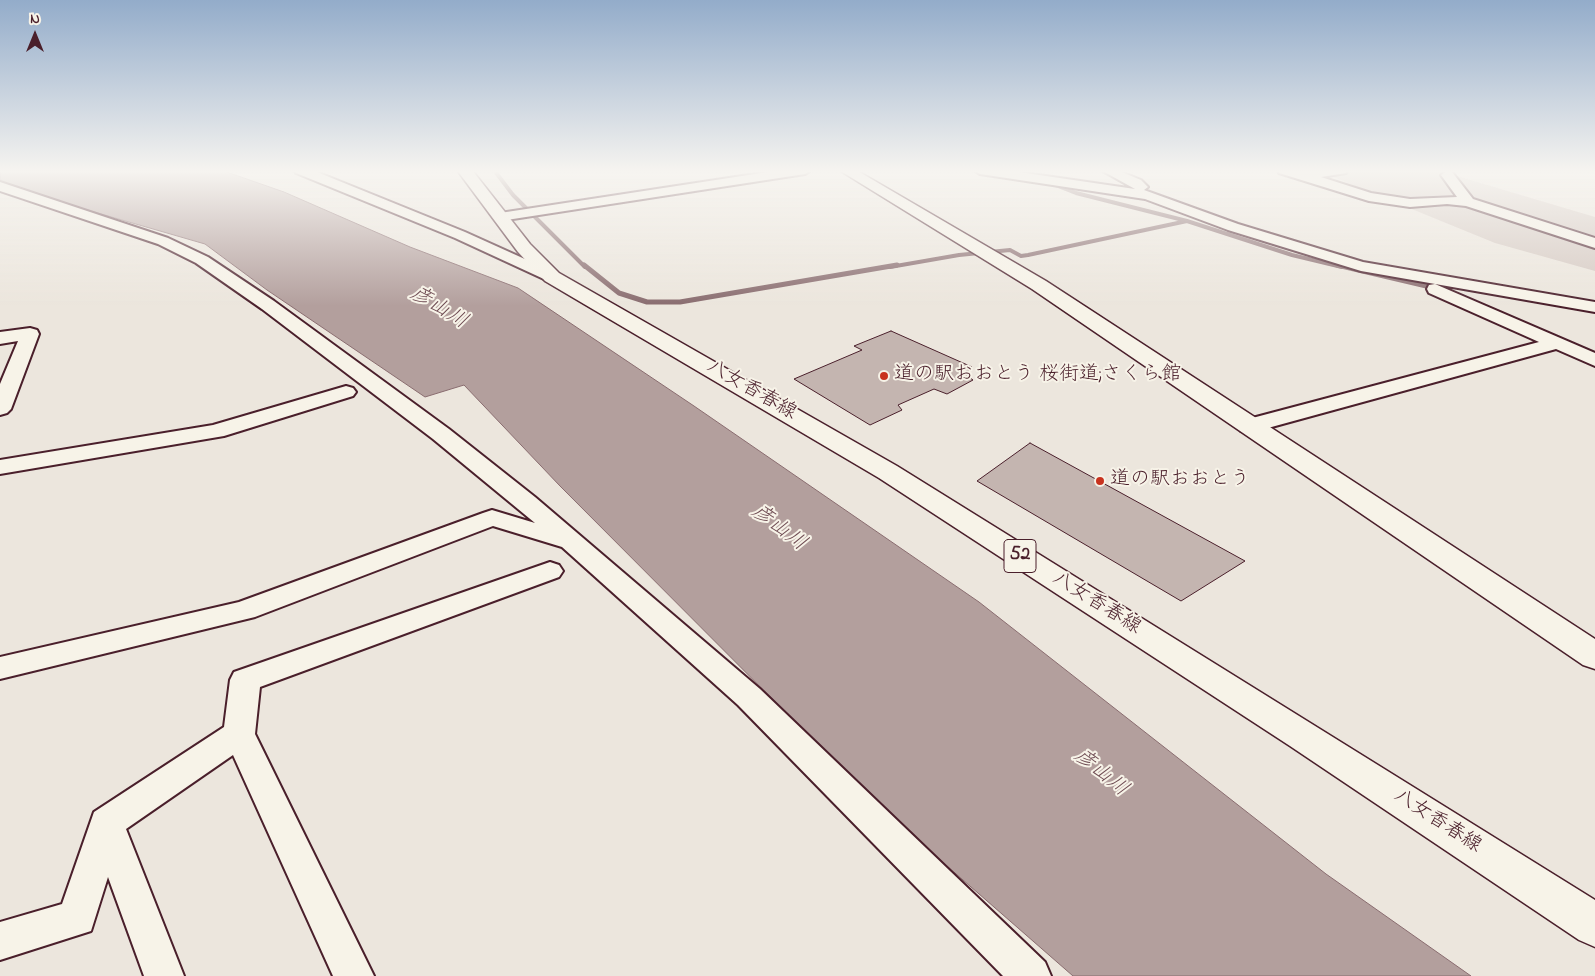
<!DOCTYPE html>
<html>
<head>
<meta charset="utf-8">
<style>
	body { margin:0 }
	#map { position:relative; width:1595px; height:976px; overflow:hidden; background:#ece6dd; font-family:"Indie Flower",sans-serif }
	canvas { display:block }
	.north { position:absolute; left:10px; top:10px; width:50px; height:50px; -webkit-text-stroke:4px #f7f3e8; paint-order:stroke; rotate:0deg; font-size:14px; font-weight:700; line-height:20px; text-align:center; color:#4a1f2b }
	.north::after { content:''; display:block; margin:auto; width:18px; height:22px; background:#4a1f2b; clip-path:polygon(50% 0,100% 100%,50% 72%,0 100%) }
</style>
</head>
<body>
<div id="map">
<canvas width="1595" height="976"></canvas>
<div class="north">N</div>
</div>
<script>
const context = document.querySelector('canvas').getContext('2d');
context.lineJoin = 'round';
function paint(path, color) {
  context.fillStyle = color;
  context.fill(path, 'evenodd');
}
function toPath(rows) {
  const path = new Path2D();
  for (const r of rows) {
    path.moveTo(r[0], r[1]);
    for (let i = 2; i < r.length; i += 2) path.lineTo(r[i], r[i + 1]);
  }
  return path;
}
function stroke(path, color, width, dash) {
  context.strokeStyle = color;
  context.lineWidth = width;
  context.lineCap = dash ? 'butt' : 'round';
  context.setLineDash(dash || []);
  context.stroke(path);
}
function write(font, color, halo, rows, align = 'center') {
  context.font = font + ' "Indie Flower","Klee One",sans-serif';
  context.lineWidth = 4;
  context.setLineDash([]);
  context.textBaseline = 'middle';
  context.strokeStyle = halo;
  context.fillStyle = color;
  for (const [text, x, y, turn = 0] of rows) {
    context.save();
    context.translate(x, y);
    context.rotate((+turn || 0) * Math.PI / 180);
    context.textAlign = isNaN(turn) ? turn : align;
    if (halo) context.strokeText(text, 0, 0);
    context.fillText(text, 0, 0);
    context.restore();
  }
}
paint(toPath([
	[1316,170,1437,170,1595,217,1595,271,1495,243]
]), '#d5c9c2');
const water = toPath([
	[0,170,221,170,284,192,410,247,518,288,694,406,979,602,1326,874,1471,976,1073,976,884,811,560,486,464,385,425,397,267,290,205,244,1,185,0,170]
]);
paint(water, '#b39f9d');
stroke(water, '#896c6f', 1);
stroke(toPath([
	[494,170,513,195,585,267],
	[1017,170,1034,176],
	[1050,183,1076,193,1187,221,1292,255,1342,267],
	[890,267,959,255,1010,250,1021,256,1028,255,1187,221]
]), '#896c6f', 4);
stroke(toPath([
	[584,265,619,293,647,302,680,302,897,265],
	[1337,265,1435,288]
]), '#896c6f', 5);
const building = toPath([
	[891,331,972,367,965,374,973,380,947,394,934,389,898,405,902,410,870,425,794,379,862,350,854,346,891,331],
	[1030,443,1245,561,1181,601,977,481,1030,443]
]);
paint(building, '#c4b5b0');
stroke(building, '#4a1f2b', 1);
const street = toPath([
	[295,170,312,170,465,232,558,274,560,277,558,280,552,282,546,280,455,238,296,173,295,170],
	[781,170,811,170,805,174,500,221,493,217,500,213,781,170],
	[974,170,1005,170,1135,189,1101,170,1117,170,1141,180,1148,187,1144,190,1238,224,1363,262,1595,302,1595,312,1361,271,1228,230,1145,199,980,174,974,170],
	[1278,170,1305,172,1347,170,1346,173,1321,177,1371,193,1410,199,1457,197,1441,175,1447,171,1452,172,1473,199,1595,238,1595,248,1466,206,1447,204,1410,207,1369,201,1279,173,1278,170],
	[0,182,168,238,208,257,274,301,449,429,535,497,760,689,1045,962,1051,976,1003,976,738,705,562,547,493,526,255,617,0,679,0,657,239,602,483,513,492,510,535,523,433,439,262,309,196,263,158,244,0,191,0,182],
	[1435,284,1595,353,1595,366,1556,349,1257,431,1249,432,1241,431,1238,426,1241,421,1539,342,1429,293,1427,289,1429,285,1435,284],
	[30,328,37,330,39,334,11,409,7,413,0,415,0,384,18,341,0,344,0,332,30,328],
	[346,386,353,388,356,392,353,396,224,436,0,474,0,460,213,425,346,386],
	[550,562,559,565,563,571,559,577,260,687,255,734,374,976,333,976,233,755,126,829,184,976,144,976,108,877,91,931,0,960,0,922,62,904,94,812,224,727,230,680,234,672,550,562]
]);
const secondary = toPath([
	[839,170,856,170,1046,281,1595,639,1595,669,1583,665,1032,289,839,170]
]);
const primary = toPath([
	[457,170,472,170,530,244,559,273,897,466,1595,900,1595,947,1579,940,1290,746,879,478,545,281,518,252,457,170]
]);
stroke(street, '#4a1f2b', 4);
stroke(secondary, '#4a1f2b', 3);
stroke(primary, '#4a1f2b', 3);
paint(street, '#f7f3e8');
paint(secondary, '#f7f3e8');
paint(primary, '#f7f3e8');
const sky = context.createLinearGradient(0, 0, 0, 306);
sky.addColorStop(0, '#93acca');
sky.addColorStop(0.56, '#f6f4f0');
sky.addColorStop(1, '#f6f4f000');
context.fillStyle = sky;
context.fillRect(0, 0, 1595, 306);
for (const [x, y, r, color] of [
	[884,376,5,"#c8321e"],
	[1100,481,5,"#c8321e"]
]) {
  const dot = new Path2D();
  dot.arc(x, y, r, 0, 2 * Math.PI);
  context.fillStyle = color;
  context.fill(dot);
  stroke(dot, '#f7f3e8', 2);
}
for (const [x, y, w] of [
	[1020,556,32]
]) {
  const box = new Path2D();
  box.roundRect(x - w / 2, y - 16.5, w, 33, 4);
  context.fillStyle = '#f7f3e8';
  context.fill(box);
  stroke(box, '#4a1f2b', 1);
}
write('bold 19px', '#4a1f2b', null, [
	["52",1020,556]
]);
write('20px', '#4a1f2b', '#f7f3e8', [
	["道の駅おおとう 桜街道;さくら館",894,376],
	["道の駅おおとう",1110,481]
], 'left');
write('20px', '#4a1f2b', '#f7f3e8', [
	["八女香春線",751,391,30],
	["八女香春線",1096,604,32],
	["八女香春線",1437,822,33]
]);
write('italic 21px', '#6f4c53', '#f7f3e8', [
	["彦山川",438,309,31],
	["彦山川",778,529,37],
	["彦山川",1100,774,39]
]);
</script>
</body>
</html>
